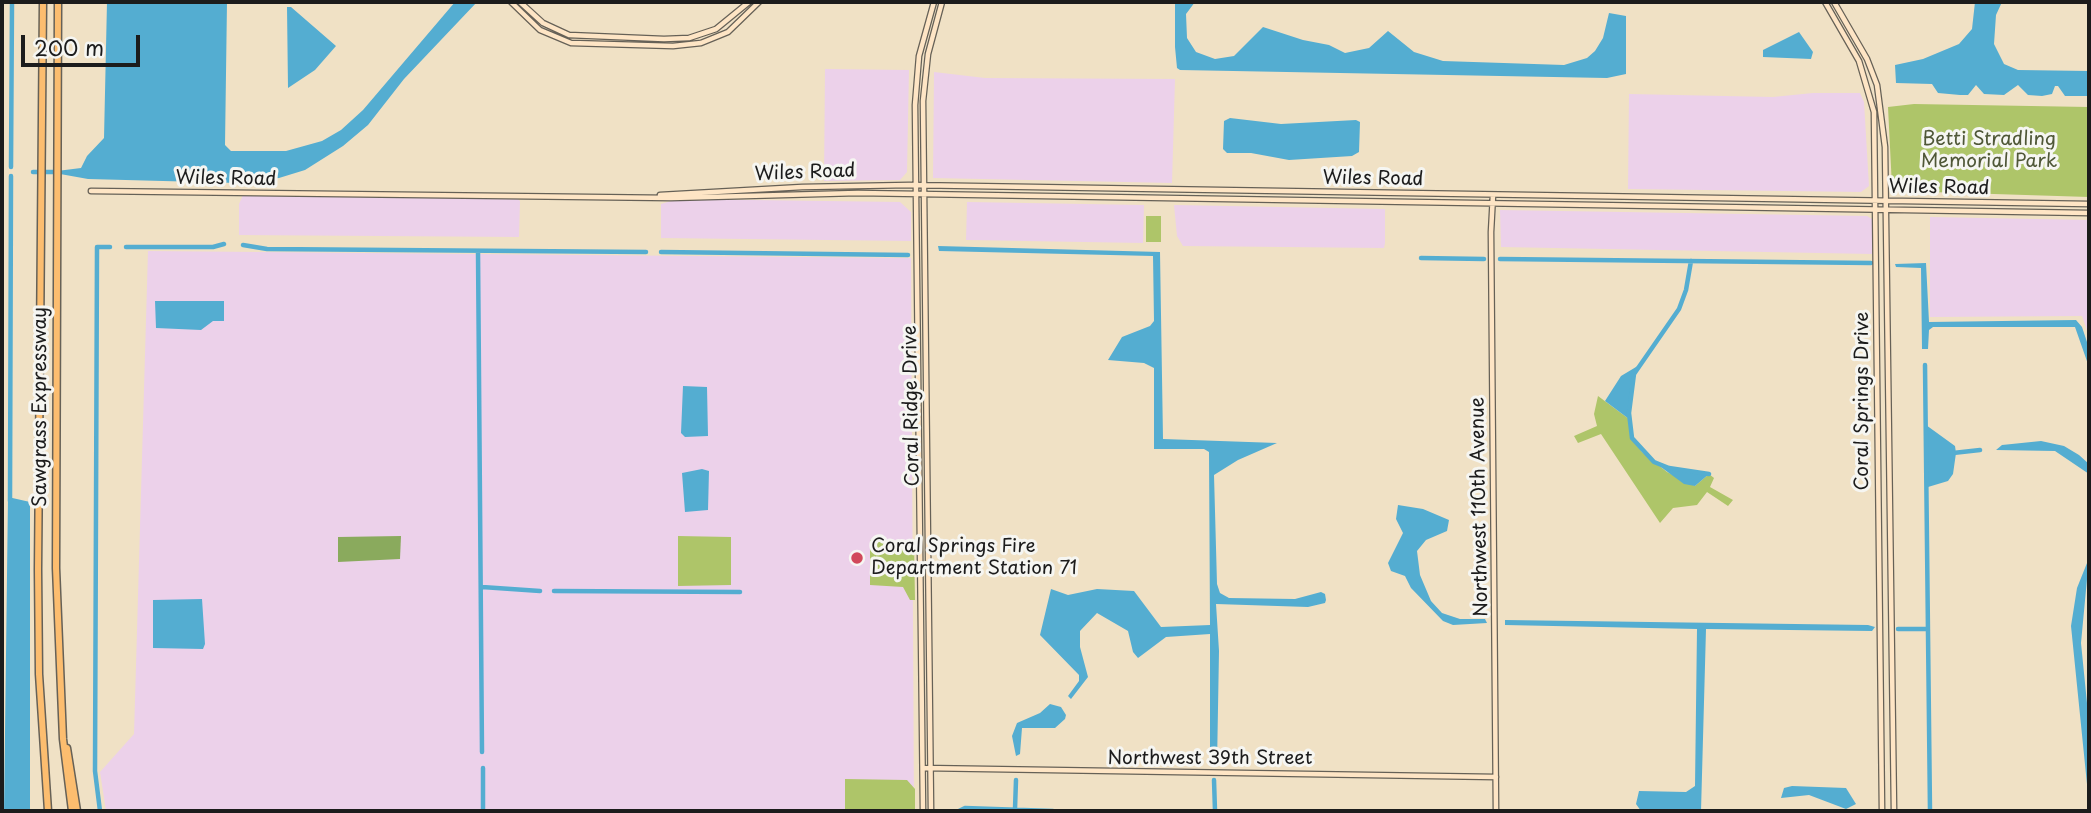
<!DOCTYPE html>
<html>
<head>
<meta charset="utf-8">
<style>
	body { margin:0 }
	#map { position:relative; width:2091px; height:813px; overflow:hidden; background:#f0e1c5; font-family:"Playpen Sans",sans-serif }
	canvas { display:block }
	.frame { position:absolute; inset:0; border:4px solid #1c1c1c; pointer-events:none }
	.scale { position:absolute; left:21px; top:35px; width:119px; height:32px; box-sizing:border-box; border:4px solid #1c1c1c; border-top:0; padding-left:9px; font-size:21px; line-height:24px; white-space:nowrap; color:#1c1c1c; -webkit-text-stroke:5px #f6f6f2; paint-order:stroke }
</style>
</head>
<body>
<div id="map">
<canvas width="2091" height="813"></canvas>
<div class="frame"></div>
<div class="scale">200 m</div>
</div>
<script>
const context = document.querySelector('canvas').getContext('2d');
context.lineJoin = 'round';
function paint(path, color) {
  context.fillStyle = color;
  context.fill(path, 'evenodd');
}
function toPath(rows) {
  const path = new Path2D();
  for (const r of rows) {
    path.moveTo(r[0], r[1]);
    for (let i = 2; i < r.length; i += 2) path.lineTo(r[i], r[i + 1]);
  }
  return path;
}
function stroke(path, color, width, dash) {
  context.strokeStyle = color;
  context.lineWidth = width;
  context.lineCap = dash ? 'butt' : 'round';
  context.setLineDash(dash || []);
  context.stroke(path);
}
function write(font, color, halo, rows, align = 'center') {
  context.font = font + ' "Playpen Sans",sans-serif';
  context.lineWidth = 6;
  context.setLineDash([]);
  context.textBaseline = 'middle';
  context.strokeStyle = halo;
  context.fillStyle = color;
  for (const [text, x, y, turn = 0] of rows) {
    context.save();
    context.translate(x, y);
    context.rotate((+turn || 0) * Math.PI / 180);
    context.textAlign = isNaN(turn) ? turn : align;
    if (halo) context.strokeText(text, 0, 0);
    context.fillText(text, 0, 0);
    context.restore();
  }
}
paint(toPath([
	[825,69,909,70,907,172,900,180,824,181],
	[934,72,985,78,1175,79,1172,183,933,178],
	[1813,93,1860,93,1864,102,1869,186,1861,192,1628,189,1629,94,1773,97],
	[243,195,517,198,520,201,519,237,239,235,239,204],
	[678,199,900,202,911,212,911,241,661,238,661,204],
	[967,202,1144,205,1143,243,966,240],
	[1174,205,1385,209,1385,243,1384,248,1183,246,1177,236],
	[1500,210,1867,216,1872,219,1872,254,1501,247],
	[1930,217,2089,220,2089,336,2082,316,1930,317],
	[148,251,911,258,914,811,106,811,100,772,134,734]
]), '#ecd1ea');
paint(toPath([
	[1914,104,2089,107,2089,197,1899,191,1892,187,1888,107],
	[1146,216,1161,216,1161,242,1146,242],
	[1598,396,1629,419,1632,438,1642,452,1667,472,1695,486,1709,474,1714,478,1710,487,1733,500,1728,506,1707,492,1697,505,1673,508,1660,523,1601,434,1578,443,1574,436,1597,426,1594,414],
	[678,536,731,537,731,585,678,586],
	[870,540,914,543,915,600,910,600,903,587,870,585],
	[845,779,907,780,915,789,915,811,845,811]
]), '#aec569');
paint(toPath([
	[401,536,400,559,338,562,338,537]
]), '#8aaa5d');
paint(toPath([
	[107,2,227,2,225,145,231,151,286,151,322,141,341,130,363,110,455,2,477,2,404,79,368,125,343,146,305,170,279,178,238,183,88,179,49,172,81,168,87,156,104,138],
	[1175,2,1195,2,1186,14,1187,38,1196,52,1215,59,1234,56,1263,27,1303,40,1329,45,1345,53,1369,48,1388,31,1414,52,1443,61,1564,65,1587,58,1595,51,1603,38,1609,13,1626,16,1626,74,1607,78,1180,70,1177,68,1175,47],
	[1975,2,2002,2,1996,15,1994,44,2004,64,2018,70,2089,71,2089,96,2065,96,2058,86,2055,86,2052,94,2042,96,2028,95,2018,85,2004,95,1984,94,1976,85,1968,95,1960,95,1938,93,1932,84,1896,83,1895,65,1923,59,1959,44,1972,29],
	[287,7,291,7,336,46,315,70,288,88],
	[1799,32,1813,52,1811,59,1763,57,1763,50],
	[1230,118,1281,124,1356,120,1360,122,1359,152,1352,156,1289,160,1251,153,1227,153,1223,149,1224,121],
	[938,246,1160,252,1163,439,1277,443,1238,460,1214,475,1217,584,1220,593,1229,598,1295,599,1321,592,1325,594,1326,600,1325,603,1308,607,1216,604,1219,651,1217,765,1212,765,1210,754,1210,634,1166,637,1138,658,1133,652,1128,631,1097,613,1080,631,1080,647,1088,677,1071,699,1068,696,1079,681,1079,675,1040,635,1051,589,1068,595,1097,589,1134,591,1161,627,1210,625,1209,452,1204,449,1154,449,1154,368,1144,363,1108,360,1122,337,1150,326,1154,321,1153,256,939,251],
	[1926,263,1929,322,2076,320,2082,327,2089,348,2089,367,2075,327,1933,327,1929,330,1928,349,1922,349,1921,268,1896,267,1895,264],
	[155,301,224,301,224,321,213,321,201,330,156,328],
	[1641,364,1631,385,1629,419,1605,401,1621,376],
	[683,386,707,387,708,436,685,437,681,433],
	[1926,425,1955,446,1956,453,1953,474,1948,481,1928,487],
	[2041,441,2064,446,2079,455,2089,464,2089,474,2055,451,1996,450,2002,445],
	[1654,462,1669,468,1709,474,1695,486,1684,484],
	[702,469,709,471,708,510,685,512,682,473],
	[8,497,30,502,30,811,4,811],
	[1398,505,1423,509,1449,520,1447,531,1426,540,1417,551,1420,575,1431,601,1442,613,1460,619,1485,619,1487,623,1453,625,1443,621,1411,588,1405,576,1391,571,1388,563,1403,533,1396,519],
	[2089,558,2081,643,2089,723,2089,804,2071,626,2077,588],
	[202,599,205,644,203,649,153,648,153,600],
	[1505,620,1868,625,1875,627,1872,631,1706,629,1701,811,1641,811,1636,804,1639,791,1686,792,1695,786,1697,629,1505,625],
	[1050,704,1061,707,1066,715,1065,719,1055,728,1022,728,1020,754,1016,756,1012,736,1017,723,1040,713],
	[1792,786,1846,788,1856,804,1846,809,1809,795,1781,798,1784,788]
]), '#54add1');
stroke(toPath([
	[11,167,12,2],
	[33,172,53,172],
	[243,245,267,249,646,252],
	[126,247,213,247,224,244],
	[478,251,482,752],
	[661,252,908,255],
	[1421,258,1484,259],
	[1500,259,1871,263],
	[1691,261,1686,290,1679,309,1634,374,1629,413,1632,438,1654,462,1669,468,1709,474],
	[1925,365,1930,811],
	[1953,453,1980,450],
	[10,501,11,176],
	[482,587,540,591],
	[554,591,740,592],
	[1898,629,1928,629],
	[483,768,483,811],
	[1214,780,1215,811],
	[1015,809,1016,780],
	[100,811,95,771,97,247,110,247],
	[959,811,965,808,1053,811]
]), '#54add1', 4.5);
const secondary = toPath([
	[511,2,540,30,571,43,673,46,701,43,728,32,759,2],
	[520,2,543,23,569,35,664,39,689,38,716,29,749,2],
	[1825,2,1859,61,1874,112,1882,811],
	[1834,2,1867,59,1877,85,1885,147,1894,811],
	[91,191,671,198,858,193,2089,213],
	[660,195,802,187,909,185,2089,204],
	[1493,195,1491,232,1496,811],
	[923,768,1496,777],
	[923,811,915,105,919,56,934,2],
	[931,811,923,101,928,54,942,2]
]);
const highway = toPath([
	[43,2,38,569,39,674,48,811],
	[58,2,56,568,63,739,72,811],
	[67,748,77,811]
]);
stroke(secondary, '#666157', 7);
stroke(highway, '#666157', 9);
stroke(secondary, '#fee5c5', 4.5);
stroke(highway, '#fcbd6f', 6);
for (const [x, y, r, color] of [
	[857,558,7,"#d1495b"]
]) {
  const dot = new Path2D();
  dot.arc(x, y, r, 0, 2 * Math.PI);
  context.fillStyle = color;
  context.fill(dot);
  stroke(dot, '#f6f6f2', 2.5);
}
write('19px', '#4f5737', '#f6f6f2', [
	["Betti Stradling",1989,140],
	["Memorial Park",1989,162]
]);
write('19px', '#1c1c1c', '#f6f6f2', [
	["Wiles Road",805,173,-2],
	["Wiles Road",226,179,1],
	["Wiles Road",1373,179,1],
	["Wiles Road",1939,188,1],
	["Coral Springs Drive",1863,401,-90],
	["Coral Ridge Drive",912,406,-91],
	["Sawgrass Expressway",41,407,-90],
	["Northwest 110th Avenue",1480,507,-91],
	["Northwest 39th Street",1210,759]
]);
write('19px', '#1c1c1c', '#f6f6f2', [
	["Coral Springs Fire",871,547],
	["Department Station 71",871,569]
], 'left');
</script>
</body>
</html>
